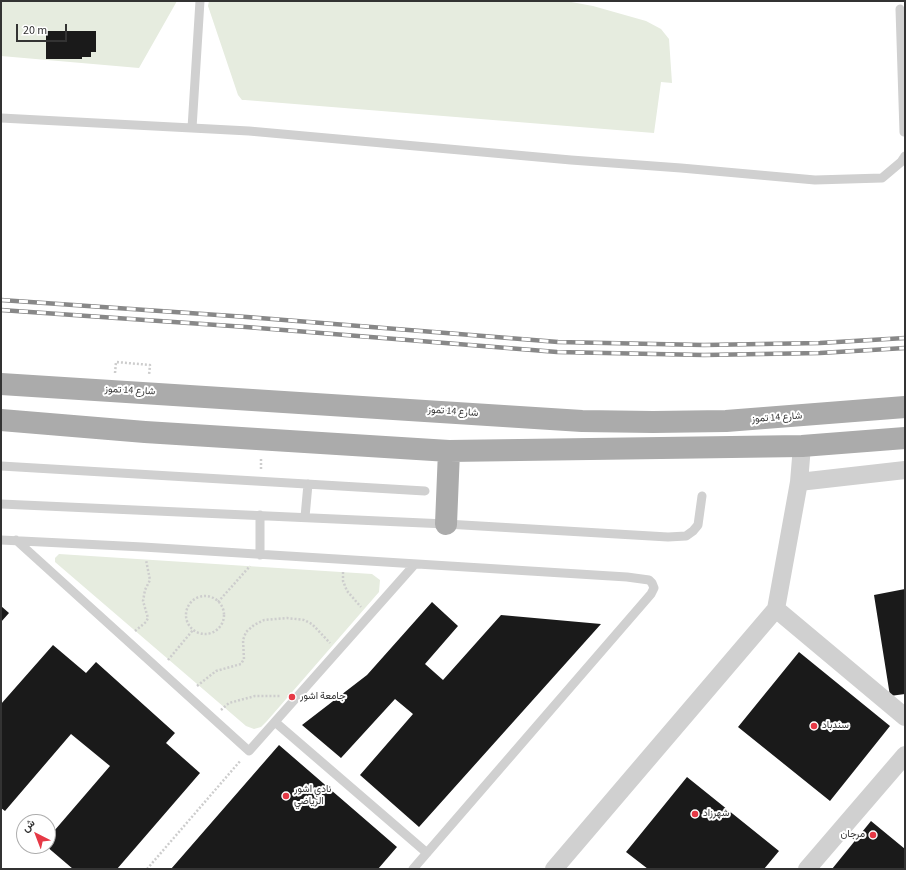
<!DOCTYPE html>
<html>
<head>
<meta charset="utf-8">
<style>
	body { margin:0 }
	#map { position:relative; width:906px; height:870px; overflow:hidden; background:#fff; font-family:"Source Sans 3",Vazirmatn,sans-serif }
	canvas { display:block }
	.frame { position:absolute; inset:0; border:2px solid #333; pointer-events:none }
	.north { position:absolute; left:16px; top:814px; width:40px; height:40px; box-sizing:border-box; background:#fff; border:1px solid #adadad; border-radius:50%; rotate:318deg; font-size:11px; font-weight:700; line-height:16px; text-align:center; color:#333 }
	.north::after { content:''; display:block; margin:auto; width:14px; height:18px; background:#e63946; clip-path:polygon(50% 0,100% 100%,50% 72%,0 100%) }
	.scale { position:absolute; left:16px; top:24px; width:51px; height:18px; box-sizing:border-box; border:2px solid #333; border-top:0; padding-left:5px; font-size:12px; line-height:14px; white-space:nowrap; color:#333; -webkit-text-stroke:3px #fff; paint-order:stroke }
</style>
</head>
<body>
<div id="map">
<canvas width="906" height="870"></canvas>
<div class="frame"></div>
<div class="north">ش</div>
<div class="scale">20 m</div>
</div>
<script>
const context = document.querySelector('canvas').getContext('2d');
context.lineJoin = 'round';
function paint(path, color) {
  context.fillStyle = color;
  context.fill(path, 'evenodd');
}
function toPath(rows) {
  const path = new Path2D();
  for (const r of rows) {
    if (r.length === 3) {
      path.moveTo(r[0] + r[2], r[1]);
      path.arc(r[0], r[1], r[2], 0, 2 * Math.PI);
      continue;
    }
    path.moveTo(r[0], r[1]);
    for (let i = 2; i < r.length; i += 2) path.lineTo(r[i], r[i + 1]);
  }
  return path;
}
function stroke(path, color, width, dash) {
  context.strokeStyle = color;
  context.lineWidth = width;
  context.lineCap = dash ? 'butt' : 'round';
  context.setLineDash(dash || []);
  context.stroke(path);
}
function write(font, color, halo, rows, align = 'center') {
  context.font = font + ' "Source Sans 3",Vazirmatn,sans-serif';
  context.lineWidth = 4;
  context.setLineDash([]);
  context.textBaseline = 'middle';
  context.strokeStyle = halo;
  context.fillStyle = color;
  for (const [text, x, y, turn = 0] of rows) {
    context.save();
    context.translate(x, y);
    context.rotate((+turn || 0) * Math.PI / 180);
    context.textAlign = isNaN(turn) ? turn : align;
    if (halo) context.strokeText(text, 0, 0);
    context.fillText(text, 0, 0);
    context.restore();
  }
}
paint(toPath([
	[1,1,177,1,139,68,1,56],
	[209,1,566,1,593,6,646,21,661,29,669,39,672,83,661,82,654,133,245,100,242,100,238,95,208,6],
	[59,554,372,574,380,580,379,592,267,721,261,727,254,729,246,726,55,562,55,558]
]), '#e6ecdf');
paint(toPath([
	[46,31,96,31,96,52,91,52,91,57,82,57,82,59,46,59],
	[905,589,905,694,890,696,874,595],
	[432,602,458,626,425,664,443,680,501,615,601,624,419,827,360,775,413,714,395,699,341,758,302,725,367,675],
	[1,606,9,613,1,622],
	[53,645,86,673,96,662,175,733,166,743,200,773,117,869,73,869,46,846,48,846,48,838,110,766,71,734,5,811,1,808,1,704],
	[799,652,890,726,830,801,738,727],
	[279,745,397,847,378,869,171,869],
	[687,777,779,851,764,869,648,869,626,852],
	[871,821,905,849,905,869,832,869]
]), '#1a1a1a');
stroke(toPath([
	[115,373,116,362,150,365,149,375],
	[261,469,261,458],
	[343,572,343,581,347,591,361,607],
	[205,615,19],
	[218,602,250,566],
	[135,631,146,622,148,618,143,601,145,590,150,580,146,560],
	[168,660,193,630],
	[197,686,216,671,241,664,244,659,243,640,246,632,254,625,264,620,287,618,304,620,312,624,330,643],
	[221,710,229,703,255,696,280,696],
	[147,869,241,760]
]), '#cdcdcd', 2.5, [2, 2]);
stroke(toPath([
	[900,9,904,132],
	[1,118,249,131,571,160,681,168,815,180,882,178,901,162,905,156],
	[192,128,200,1],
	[1,466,425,491],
	[1,504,446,524,668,537,686,536,693,531,698,525,702,496],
	[305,517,308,484],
	[1,540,143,547,627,577,649,580,652,583,654,588,651,594,413,869],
	[16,540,249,751,415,564],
	[260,555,260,515],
	[275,722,427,853]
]), '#d0d0d0', 9);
stroke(toPath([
	[799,482,905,470],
	[776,609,905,717],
	[554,869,776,609,799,482,802,446],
	[807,869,905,755]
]), '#d0d0d0', 18);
stroke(toPath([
	[1,384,582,421,653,422,726,421,905,407],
	[1,420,145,432,449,451,802,446,905,438],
	[446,524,449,451]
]), '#ababab', 22);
const rail = toPath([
	[1,300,247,317,558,342,704,345,820,343,905,338],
	[1,310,246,327,557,352,704,355,820,353,905,348]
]);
stroke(rail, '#888', 4.5);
stroke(rail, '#fff', 3, [9]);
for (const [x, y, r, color] of [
	[292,697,4,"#e63946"],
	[814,726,4,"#e63946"],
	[286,796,4,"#e63946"],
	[695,814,4,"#e63946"],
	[873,835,4,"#e63946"]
]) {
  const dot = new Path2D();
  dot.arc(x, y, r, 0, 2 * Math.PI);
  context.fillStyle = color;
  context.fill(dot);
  stroke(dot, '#fff', 1.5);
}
write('10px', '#333', '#fff', [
	["شارع 14 تموز",130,391,3],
	["شارع 14 تموز",453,412,4],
	["شارع 14 تموز",777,418,-4]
]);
write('10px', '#333', '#fff', [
	["جامعة اشور",300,697],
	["سندباد",822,726],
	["نادي اشور",294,790],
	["الرياضي",294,802],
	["شهرزاد",703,814],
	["مرجان",865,835,"right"]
], 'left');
</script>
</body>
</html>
